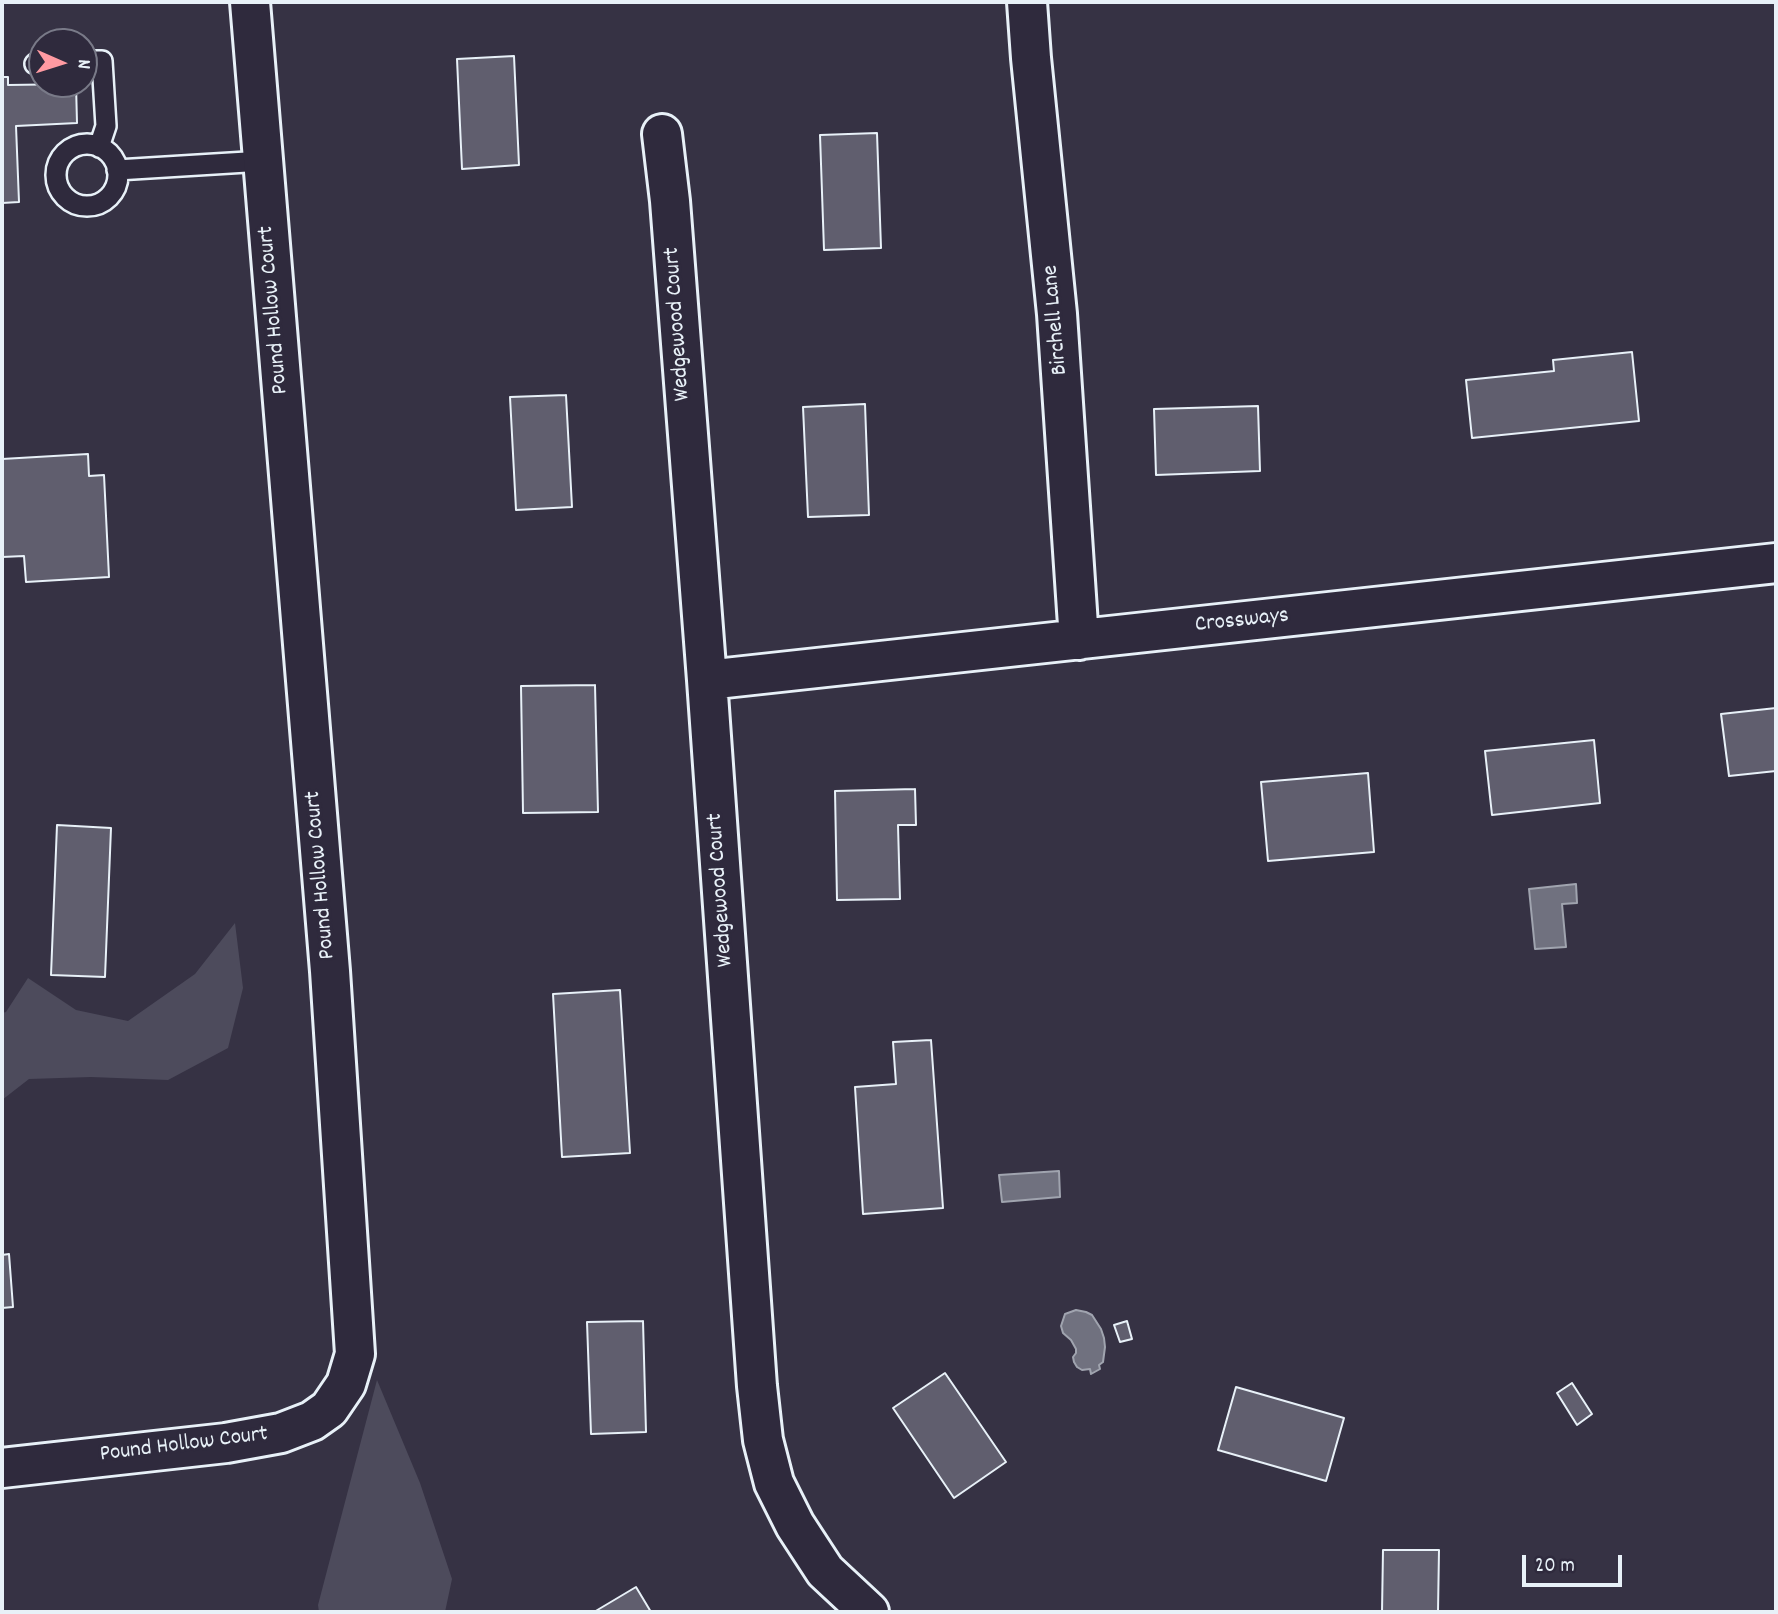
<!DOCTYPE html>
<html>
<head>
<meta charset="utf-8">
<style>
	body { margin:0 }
	#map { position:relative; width:1778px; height:1614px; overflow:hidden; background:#363244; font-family:Dekko,sans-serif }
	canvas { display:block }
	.frame { position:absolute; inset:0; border:4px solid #e8f1f8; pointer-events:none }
	.north { position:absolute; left:28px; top:28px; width:70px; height:70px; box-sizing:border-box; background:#2f2a3d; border:2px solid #797a88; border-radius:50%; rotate:93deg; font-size:19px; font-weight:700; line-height:28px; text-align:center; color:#e8f1f8 }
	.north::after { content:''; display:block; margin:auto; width:24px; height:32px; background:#ff9aa2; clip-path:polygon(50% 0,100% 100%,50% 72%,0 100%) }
	.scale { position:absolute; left:1522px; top:1555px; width:100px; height:32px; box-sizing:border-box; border:4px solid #e8f1f8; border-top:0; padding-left:9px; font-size:21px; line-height:24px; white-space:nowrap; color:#e8f1f8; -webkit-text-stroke:5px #2f2a3d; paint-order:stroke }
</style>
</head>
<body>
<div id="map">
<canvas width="1778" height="1614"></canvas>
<div class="frame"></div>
<div class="north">N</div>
<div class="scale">20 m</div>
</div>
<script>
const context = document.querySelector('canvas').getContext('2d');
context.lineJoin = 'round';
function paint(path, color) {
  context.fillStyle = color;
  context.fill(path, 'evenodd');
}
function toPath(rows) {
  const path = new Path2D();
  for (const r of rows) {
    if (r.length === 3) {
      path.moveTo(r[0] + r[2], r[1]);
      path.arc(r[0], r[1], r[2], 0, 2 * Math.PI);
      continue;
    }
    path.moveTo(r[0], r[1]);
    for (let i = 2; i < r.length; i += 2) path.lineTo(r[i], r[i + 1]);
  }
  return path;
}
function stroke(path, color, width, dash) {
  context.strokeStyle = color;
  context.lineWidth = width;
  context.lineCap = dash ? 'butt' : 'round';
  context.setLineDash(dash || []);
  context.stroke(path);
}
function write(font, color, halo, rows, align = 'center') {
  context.font = font + ' Dekko,sans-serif';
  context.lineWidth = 6;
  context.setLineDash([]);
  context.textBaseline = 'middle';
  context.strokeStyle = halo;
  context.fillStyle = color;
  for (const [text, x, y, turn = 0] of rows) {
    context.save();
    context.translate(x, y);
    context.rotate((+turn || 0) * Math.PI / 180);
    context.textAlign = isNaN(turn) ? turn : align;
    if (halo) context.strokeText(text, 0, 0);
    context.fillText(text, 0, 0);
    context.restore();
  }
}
paint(toPath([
	[235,923,243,988,228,1048,168,1080,91,1077,29,1079,2,1100,2,1013,6,1012,28,978,76,1010,128,1021,195,974],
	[377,1380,420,1483,452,1579,445,1612,319,1612,318,1605]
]), '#4d4b5c');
const water = toPath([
	[1576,884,1577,903,1562,904,1566,947,1535,949,1529,889,1576,884],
	[1059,1171,1060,1197,1002,1202,999,1175,1059,1171],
	[1076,1310,1086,1312,1092,1315,1101,1329,1104,1338,1105,1347,1103,1362,1099,1365,1100,1369,1091,1374,1090,1369,1082,1370,1077,1367,1074,1362,1073,1357,1076,1353,1076,1349,1071,1340,1063,1333,1061,1326,1065,1314,1076,1310]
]);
paint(water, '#70717f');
stroke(water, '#a0a4af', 2);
const building = toPath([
	[514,56,519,165,462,169,457,59,514,56],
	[2,77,8,77,8,85,76,84,77,123,16,126,19,202,2,203,2,77],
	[877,133,881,248,824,250,820,135,877,133],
	[1632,352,1639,421,1472,438,1466,380,1554,371,1553,360,1632,352],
	[566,395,572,507,516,510,510,397,566,395],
	[865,404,869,515,808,517,803,407,865,404],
	[1258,406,1260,471,1156,475,1154,409,1258,406],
	[88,454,89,476,104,475,109,577,26,582,24,556,2,557,2,459,88,454],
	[595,685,598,812,523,813,521,686,595,685],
	[1776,708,1776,771,1729,776,1721,714,1776,708],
	[1594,740,1600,803,1492,815,1485,751,1594,740],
	[1368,773,1374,852,1268,861,1261,782,1368,773],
	[915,789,916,825,898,825,900,899,837,900,835,791,915,789],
	[57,825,111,828,105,977,51,975,57,825],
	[620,990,630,1153,562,1157,553,994,620,990],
	[931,1040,943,1208,863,1214,855,1087,896,1084,893,1042,931,1040],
	[9,1254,13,1307,2,1308,2,1255,9,1254],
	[643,1321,646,1432,591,1434,587,1322,643,1321],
	[1127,1321,1132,1339,1120,1342,1114,1325,1127,1321],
	[945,1373,1006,1462,954,1498,893,1408,945,1373],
	[1572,1383,1592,1414,1577,1425,1557,1393,1572,1383],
	[1236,1387,1344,1418,1326,1481,1218,1450,1236,1387],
	[1383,1550,1439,1550,1438,1612,1382,1612,1383,1550],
	[636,1587,651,1612,594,1612,636,1587]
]);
paint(building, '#605e6e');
stroke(building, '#e8f1f8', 2);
const service = toPath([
	[84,61,102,61,106,126,99,147],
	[35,64,42,63],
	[87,175,31],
	[117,170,263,161]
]);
const minor = toPath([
	[1027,2,1031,58,1057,314,1079,640],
	[662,134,670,201,707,680,757,1386,763,1440,774,1483,795,1525,825,1571,869,1612],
	[707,680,1776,563],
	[2,1468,226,1443,281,1433,312,1421,329,1409,346,1384,355,1354,330,971,250,2]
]);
stroke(service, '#e8f1f8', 24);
stroke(minor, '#e8f1f8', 44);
stroke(service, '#2f2a3d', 19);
stroke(minor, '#2f2a3d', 38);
write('23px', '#e8f1f8', '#2f2a3d', [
	["Pound Hollow Court",275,310,-95],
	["Birchell Lane",1057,320,-95],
	["Wedgewood Court",679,324,-94],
	["Crossways",1242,622,-6],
	["Pound Hollow Court",322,875,-95],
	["Wedgewood Court",722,890,-94],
	["Pound Hollow Court",184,1446,-7]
]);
</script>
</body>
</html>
